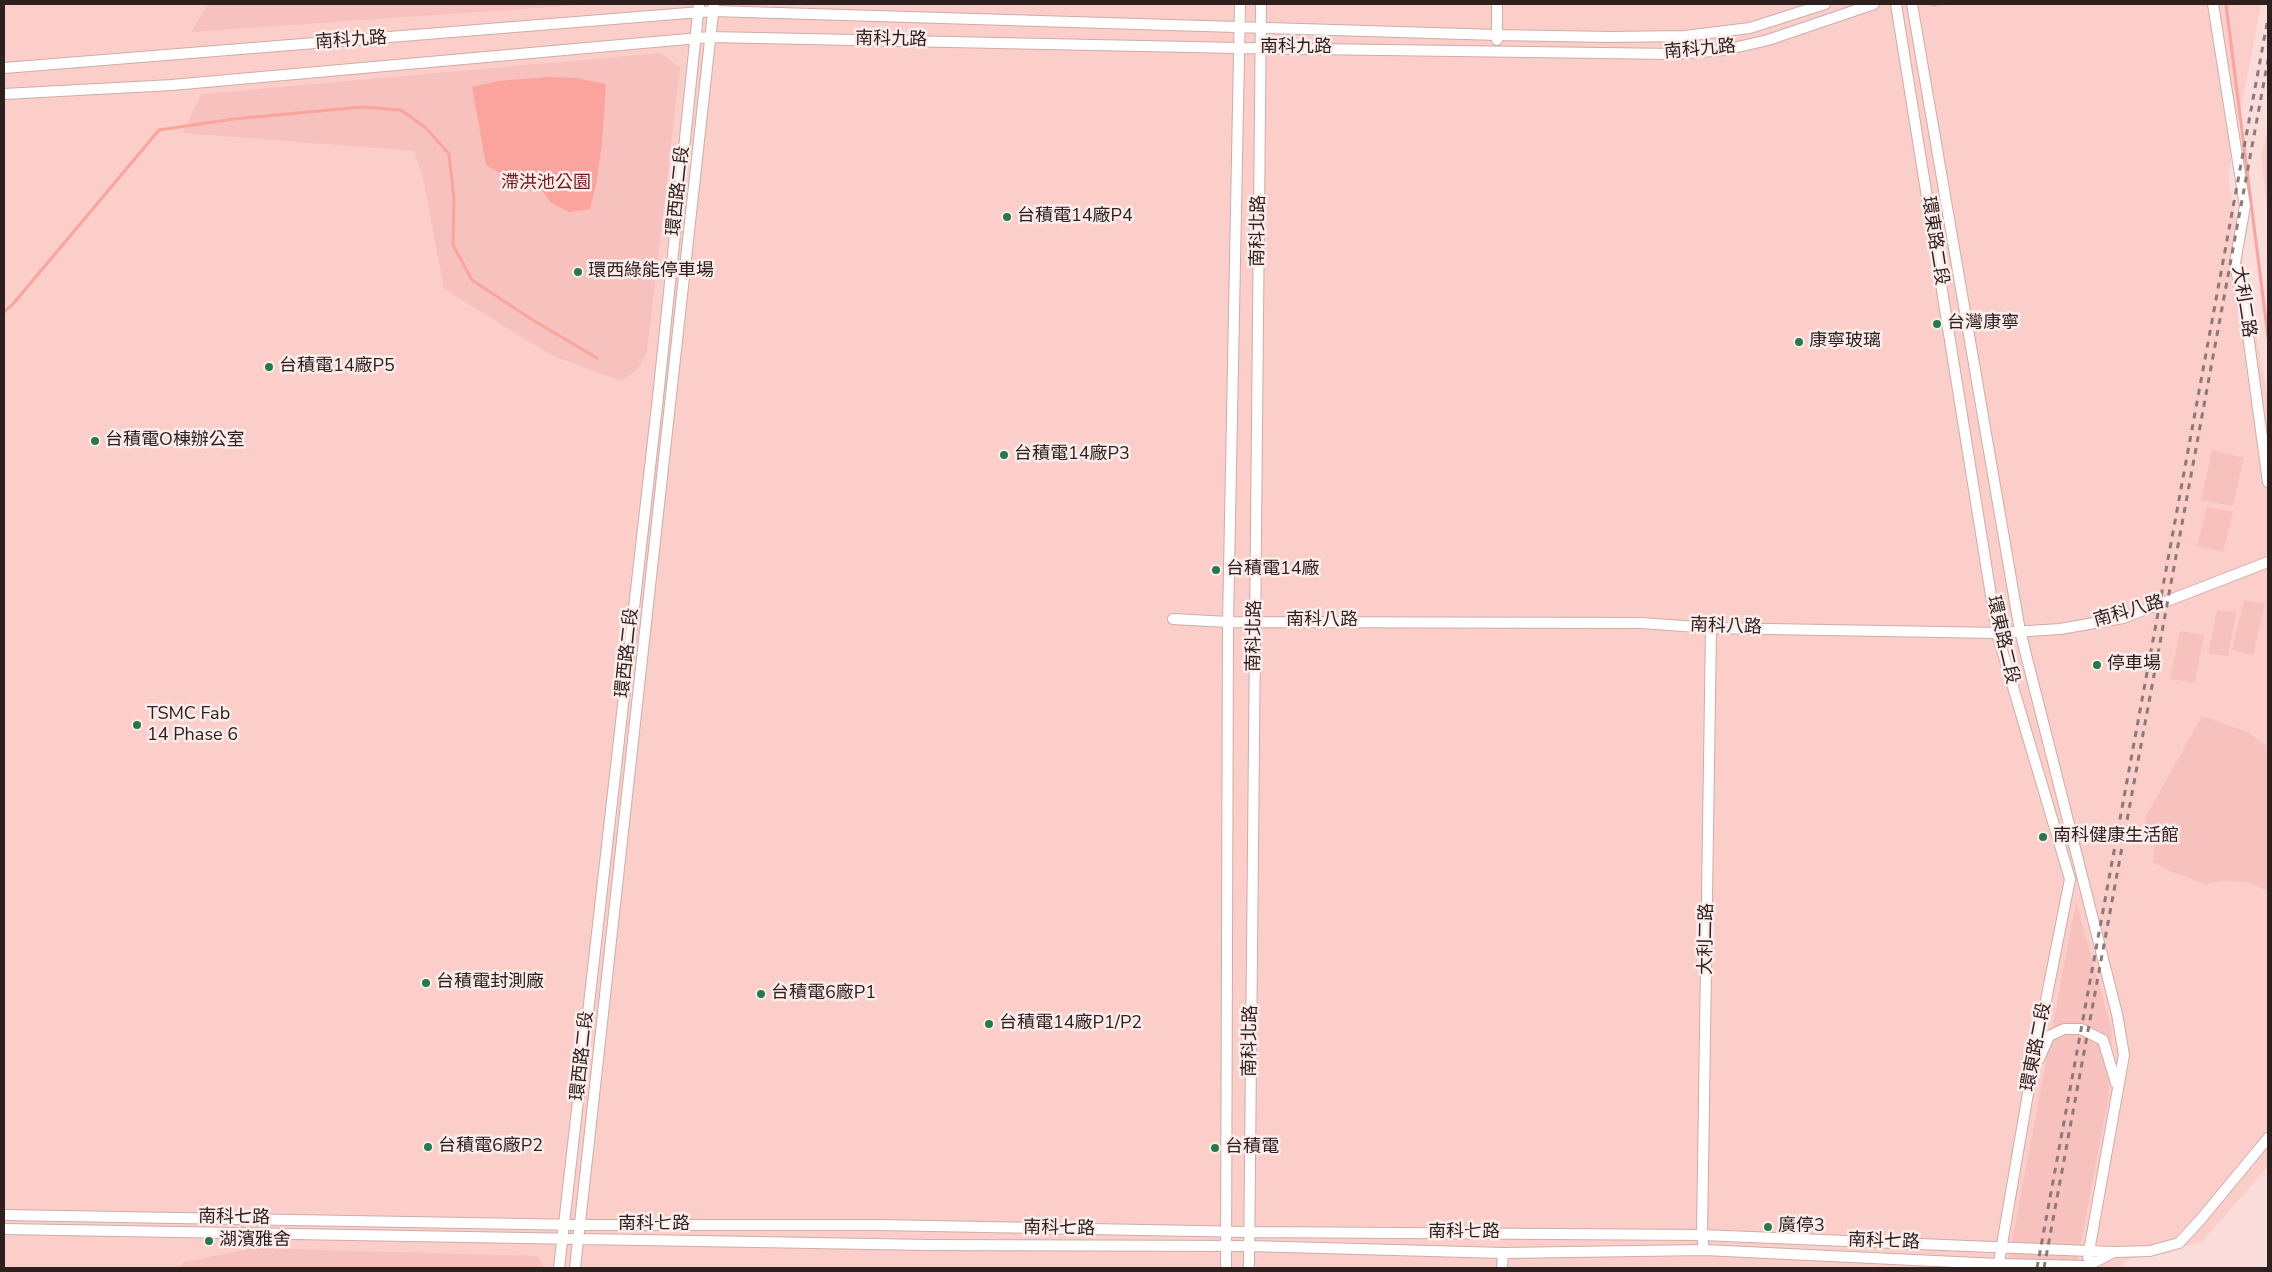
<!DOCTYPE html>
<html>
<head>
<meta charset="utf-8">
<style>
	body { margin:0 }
	#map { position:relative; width:2272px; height:1272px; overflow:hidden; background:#fadcda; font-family:"Nunito Sans",sans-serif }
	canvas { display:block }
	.frame { position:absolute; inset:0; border:5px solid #2d201f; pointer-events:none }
</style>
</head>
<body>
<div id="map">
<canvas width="2272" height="1272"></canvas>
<div class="frame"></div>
</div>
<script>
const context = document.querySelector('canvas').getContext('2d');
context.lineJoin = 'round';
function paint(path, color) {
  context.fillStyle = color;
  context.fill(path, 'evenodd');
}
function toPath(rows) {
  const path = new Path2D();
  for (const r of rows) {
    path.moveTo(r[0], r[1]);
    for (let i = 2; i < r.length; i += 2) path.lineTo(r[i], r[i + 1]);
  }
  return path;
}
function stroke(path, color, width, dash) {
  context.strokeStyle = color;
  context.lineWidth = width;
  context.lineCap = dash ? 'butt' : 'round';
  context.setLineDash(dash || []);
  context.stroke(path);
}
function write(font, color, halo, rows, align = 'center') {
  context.font = font + ' "Nunito Sans","Noto Sans TC",sans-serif';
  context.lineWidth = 5;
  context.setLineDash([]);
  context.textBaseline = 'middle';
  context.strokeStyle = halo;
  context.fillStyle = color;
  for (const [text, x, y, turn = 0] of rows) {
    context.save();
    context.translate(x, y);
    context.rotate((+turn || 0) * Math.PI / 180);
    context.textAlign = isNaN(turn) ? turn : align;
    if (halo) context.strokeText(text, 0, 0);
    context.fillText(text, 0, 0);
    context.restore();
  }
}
paint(toPath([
	[4,4,2261,4,2228,176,2268,401,2268,1166,2202,1242,2125,1260,2123,1268,4,1268],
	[2268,130,2268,215,2261,157]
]), '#fcceca');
paint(toPath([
	[208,4,593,4,191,32],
	[661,53,680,68,647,352,637,370,621,381,551,355,444,289,423,178,414,151,182,133,202,94],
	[2212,450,2244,458,2233,506,2201,500],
	[2207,507,2233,512,2223,552,2197,546],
	[2244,600,2265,604,2253,655,2232,650],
	[2217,610,2236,612,2228,656,2208,654],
	[2180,631,2204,635,2195,683,2170,679],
	[2202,716,2248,732,2268,747,2268,891,2248,882,2223,881,2205,884,2170,871,2153,862,2155,844,2146,837,2145,818],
	[2076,902,2112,1031,2108,1100,2076,1268,2007,1268],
	[255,1248,537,1256,544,1268,178,1268,184,1262]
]), '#f7c2bd');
paint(toPath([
	[548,77,576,78,606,84,602,143,597,180,590,209,569,212,551,203,539,186,500,173,486,165,472,87,498,81]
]), '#faa49d');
stroke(toPath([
	[2226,4,2268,337],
	[1933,5,1937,4],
	[4,312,13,304,159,130,234,119,362,107,401,110,426,128,449,154,454,200,453,245,472,280,531,319,597,358]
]), '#faa49d', 3);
const minor = toPath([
	[1896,4,1997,633,2070,879,2031,1076,1998,1268],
	[1912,4,2020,631,2117,1014,2124,1055,2088,1257],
	[2213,4,2245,206,2235,263,2247,327,2268,482],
	[1497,40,1497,4],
	[4,68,713,11,1497,35,1610,37,1685,36,1750,28,1825,4],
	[4,94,172,85,710,37,1238,48,1673,54,1725,50,1768,40,1874,4],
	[1173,619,1228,622,1641,623,1711,628,1997,633,2060,629,2123,618,2268,562],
	[2039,1059,2049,1036,2064,1029,2081,1029,2103,1040,2116,1083],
	[4,1215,581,1225,879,1225,1249,1232,1702,1235,2113,1252],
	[4,1229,929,1245,1249,1246,1503,1253,1704,1250,1998,1264,2087,1266,2114,1252,2150,1251,2179,1243,2201,1219,2268,1138],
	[1704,1250,1702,1235,1711,628],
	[559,1268,659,388,699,4],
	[575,1268,714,4],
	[1226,1268,1228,622,1240,4],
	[1249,1268,1261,4],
	[1502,1268,1503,1253]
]);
stroke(minor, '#cfaca8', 12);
stroke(minor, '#fff', 10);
stroke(toPath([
	[2037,1268,2268,18],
	[2044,1268,2268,60]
]), '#8e7978', 3, [6, 6]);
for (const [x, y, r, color] of [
	[1007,217,5,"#247a4e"],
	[578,272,5,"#247a4e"],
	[1937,324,5,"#247a4e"],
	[1799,342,5,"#247a4e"],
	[269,367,5,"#247a4e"],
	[95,441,5,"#247a4e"],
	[1004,455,5,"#247a4e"],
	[1216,570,5,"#247a4e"],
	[2097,665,5,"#247a4e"],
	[137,725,5,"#247a4e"],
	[2043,837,5,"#247a4e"],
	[426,983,5,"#247a4e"],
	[761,994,5,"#247a4e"],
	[989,1024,5,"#247a4e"],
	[428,1147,5,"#247a4e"],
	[1215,1148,5,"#247a4e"],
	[1768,1227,5,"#247a4e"],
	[209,1241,5,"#247a4e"]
]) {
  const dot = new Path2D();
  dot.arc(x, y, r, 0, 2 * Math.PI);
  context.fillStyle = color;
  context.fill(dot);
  stroke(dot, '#fdeeec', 2);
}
write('18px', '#2d201f', '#fdeeec', [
	["南科九路",891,40,1],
	["南科九路",351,41,-4],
	["南科九路",1296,48],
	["南科九路",1700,50,-5],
	["環西路二段",679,191,-84],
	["南科北路",1259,231,-89],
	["環東路二段",1934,241,81],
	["大利二路",2243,302,81],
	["南科八路",2129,612,-16],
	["南科八路",1322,621],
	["南科八路",1726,627,2],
	["南科北路",1255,636,-89],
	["環東路二段",2002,640,77],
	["環西路二段",628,653,-84],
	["大利二路",1707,939,-89],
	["南科北路",1251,1041,-89],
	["環東路二段",2037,1047,-79],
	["環西路二段",583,1056,-84],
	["南科七路",234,1218,1],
	["南科七路",654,1225],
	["南科七路",1059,1229,1],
	["南科七路",1464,1233],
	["南科七路",1884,1242,2]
]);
write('18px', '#79151a', '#fdeeec', [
	["滯洪池公園",546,184]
]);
write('18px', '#2d201f', '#fdeeec', [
	["台積電14廠P4",1017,217],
	["環西綠能停車場",588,272],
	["台灣康寧",1947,324],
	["康寧玻璃",1809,342],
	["台積電14廠P5",279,367],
	["台積電O棟辦公室",105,441],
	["台積電14廠P3",1014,455],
	["台積電14廠",1226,570],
	["停車場",2107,665],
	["TSMC Fab",147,715],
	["14 Phase 6",147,736],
	["南科健康生活館",2053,837],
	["台積電封測廠",436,983],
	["台積電6廠P1",771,994],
	["台積電14廠P1/P2",999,1024],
	["台積電6廠P2",438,1147],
	["台積電",1225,1148],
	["廣停3",1778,1227],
	["湖濱雅舍",219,1241]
], 'left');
</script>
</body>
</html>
